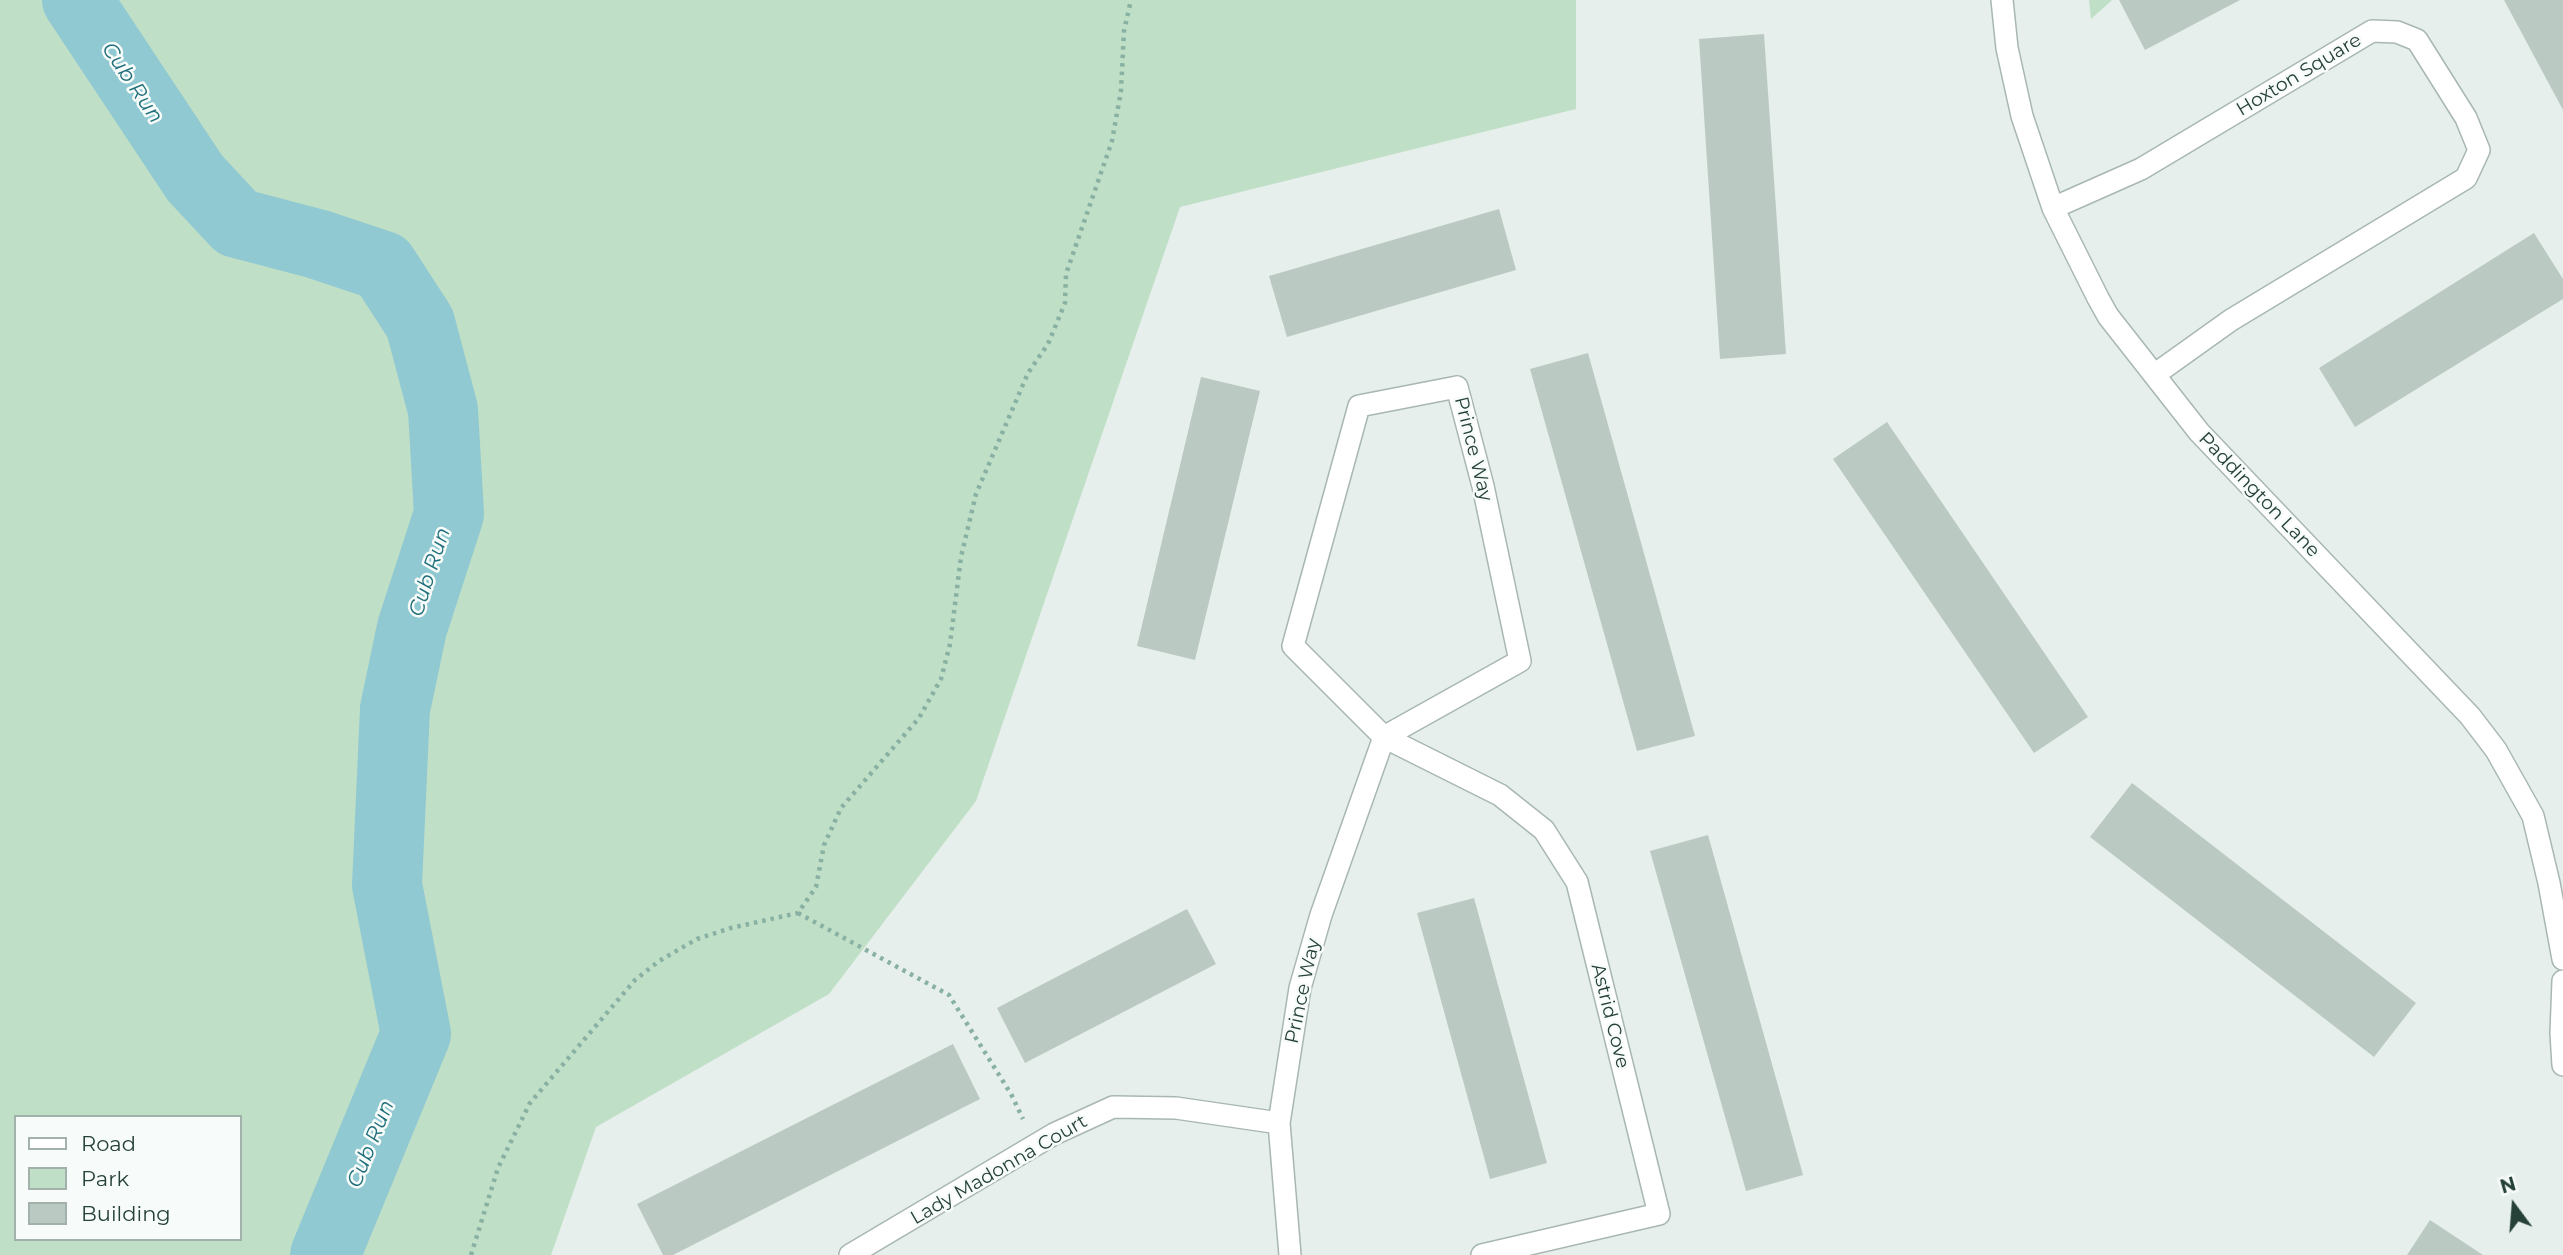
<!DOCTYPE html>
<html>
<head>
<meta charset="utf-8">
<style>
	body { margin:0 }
	#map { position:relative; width:2563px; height:1255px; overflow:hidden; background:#e6efeb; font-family:Montserrat,sans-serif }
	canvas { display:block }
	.legend { position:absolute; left:14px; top:1115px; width:228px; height:126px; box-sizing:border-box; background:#f7fbf9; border:2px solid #a3b1ac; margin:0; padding:9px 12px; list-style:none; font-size:21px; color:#254138 }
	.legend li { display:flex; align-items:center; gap:14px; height:35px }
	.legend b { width:35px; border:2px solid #a3b1ac }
	.north { position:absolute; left:2479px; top:1171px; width:70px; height:70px; -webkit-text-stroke:5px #f7fbf9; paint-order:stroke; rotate:344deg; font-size:19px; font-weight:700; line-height:28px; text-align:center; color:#254138 }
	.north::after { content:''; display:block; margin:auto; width:24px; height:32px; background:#254138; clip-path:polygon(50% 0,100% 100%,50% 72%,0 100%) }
</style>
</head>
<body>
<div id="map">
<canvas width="2563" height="1255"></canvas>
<ul class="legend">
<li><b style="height:9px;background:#fff"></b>Road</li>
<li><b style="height:19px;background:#c0dfc7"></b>Park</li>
<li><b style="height:19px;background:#bbc9c3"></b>Building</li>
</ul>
<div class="north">N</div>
</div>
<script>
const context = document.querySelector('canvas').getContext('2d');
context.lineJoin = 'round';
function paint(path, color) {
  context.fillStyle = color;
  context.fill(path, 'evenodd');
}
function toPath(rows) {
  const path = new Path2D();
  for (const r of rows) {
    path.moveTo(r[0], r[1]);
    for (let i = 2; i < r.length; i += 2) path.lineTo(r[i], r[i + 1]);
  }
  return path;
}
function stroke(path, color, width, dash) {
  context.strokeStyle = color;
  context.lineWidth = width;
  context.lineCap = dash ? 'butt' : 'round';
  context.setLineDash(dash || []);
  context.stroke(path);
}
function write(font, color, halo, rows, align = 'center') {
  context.font = font + ' Montserrat,sans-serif';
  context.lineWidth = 5;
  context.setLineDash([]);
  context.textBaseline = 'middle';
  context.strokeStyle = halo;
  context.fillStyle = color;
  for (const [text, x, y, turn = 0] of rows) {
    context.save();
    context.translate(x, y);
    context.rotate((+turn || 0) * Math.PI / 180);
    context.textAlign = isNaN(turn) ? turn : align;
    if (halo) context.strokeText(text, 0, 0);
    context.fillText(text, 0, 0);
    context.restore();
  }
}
paint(toPath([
	[0,0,1576,0,1576,109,1180,207,976,801,829,994,596,1127,551,1255,0,1255],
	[16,1117,240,1117,240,1239,16,1239],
	[2089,0,2112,0,2091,19]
]), '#c0dfc7');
stroke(toPath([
	[77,0,195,178,237,223,317,244,383,266,420,323,443,410,449,514,412,628,395,709,387,885,416,1034,325,1255]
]), '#90c9d1', 70);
paint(toPath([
	[2119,0,2240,0,2145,50],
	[2504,0,2563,0,2563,110],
	[1764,34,1786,354,1720,359,1699,39],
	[1499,209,1516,270,1287,337,1269,276],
	[2534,233,2563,279,2563,299,2355,427,2319,368],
	[1588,353,1695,736,1637,751,1530,369],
	[1201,377,1260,391,1195,660,1137,646],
	[1887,422,2088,717,2034,753,1833,459],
	[2132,783,2416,1003,2374,1057,2090,837],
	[1708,835,1803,1175,1746,1191,1650,851],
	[1474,898,1547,1163,1490,1179,1417,913],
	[1187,909,1216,964,1025,1063,997,1008],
	[953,1044,980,1099,673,1255,663,1255,637,1204],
	[2430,1220,2483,1255,2407,1255]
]), '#bbc9c3');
const street = toPath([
	[2002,0,2007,48,2022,116,2053,208,2098,298,2108,316,2199,432,2470,716,2496,750,2533,816,2549,883,2563,959],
	[2053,208,2141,169,2372,31,2397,32,2417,40,2466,118,2479,150,2466,178,2231,320,2154,375],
	[1457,387,1483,486,1520,661,1384,737,1293,646,1359,406,1457,387],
	[2563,981,2561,1033,2563,1065],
	[850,1255,1054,1134,1113,1107,1176,1108,1279,1123],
	[1290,1255,1279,1123,1300,988,1321,915,1384,737,1500,795,1544,830,1577,882,1659,1214,1482,1255]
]);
stroke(street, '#a8b7b2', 24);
stroke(toPath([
	[798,913,949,995,1011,1094,1023,1119],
	[471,1255,498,1168,530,1103,635,980,659,961,697,939,731,928,798,913,816,887,824,845,841,808,919,718,941,679,950,644,961,557,976,494,1028,373,1048,344,1065,303,1066,274,1112,141,1121,91,1124,31,1131,0]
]), '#88b1a3', 4.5, [3.5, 5]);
stroke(street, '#fff', 21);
write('19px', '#254138', '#f7fbf9', [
	["Hoxton Square",2299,75,-31],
	["Prince Way",1473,449,76],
	["Paddington Lane",2259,495,46],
	["Prince Way",1303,991,-78],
	["Astrid Cove",1610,1016,76],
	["Lady Madonna Court",999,1170,-30]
]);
write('italic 21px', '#206f7c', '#f7fbf9', [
	["Cub Run",132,83,56],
	["Cub Run",430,572,-72],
	["Cub Run",371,1144,-68]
]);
</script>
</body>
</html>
